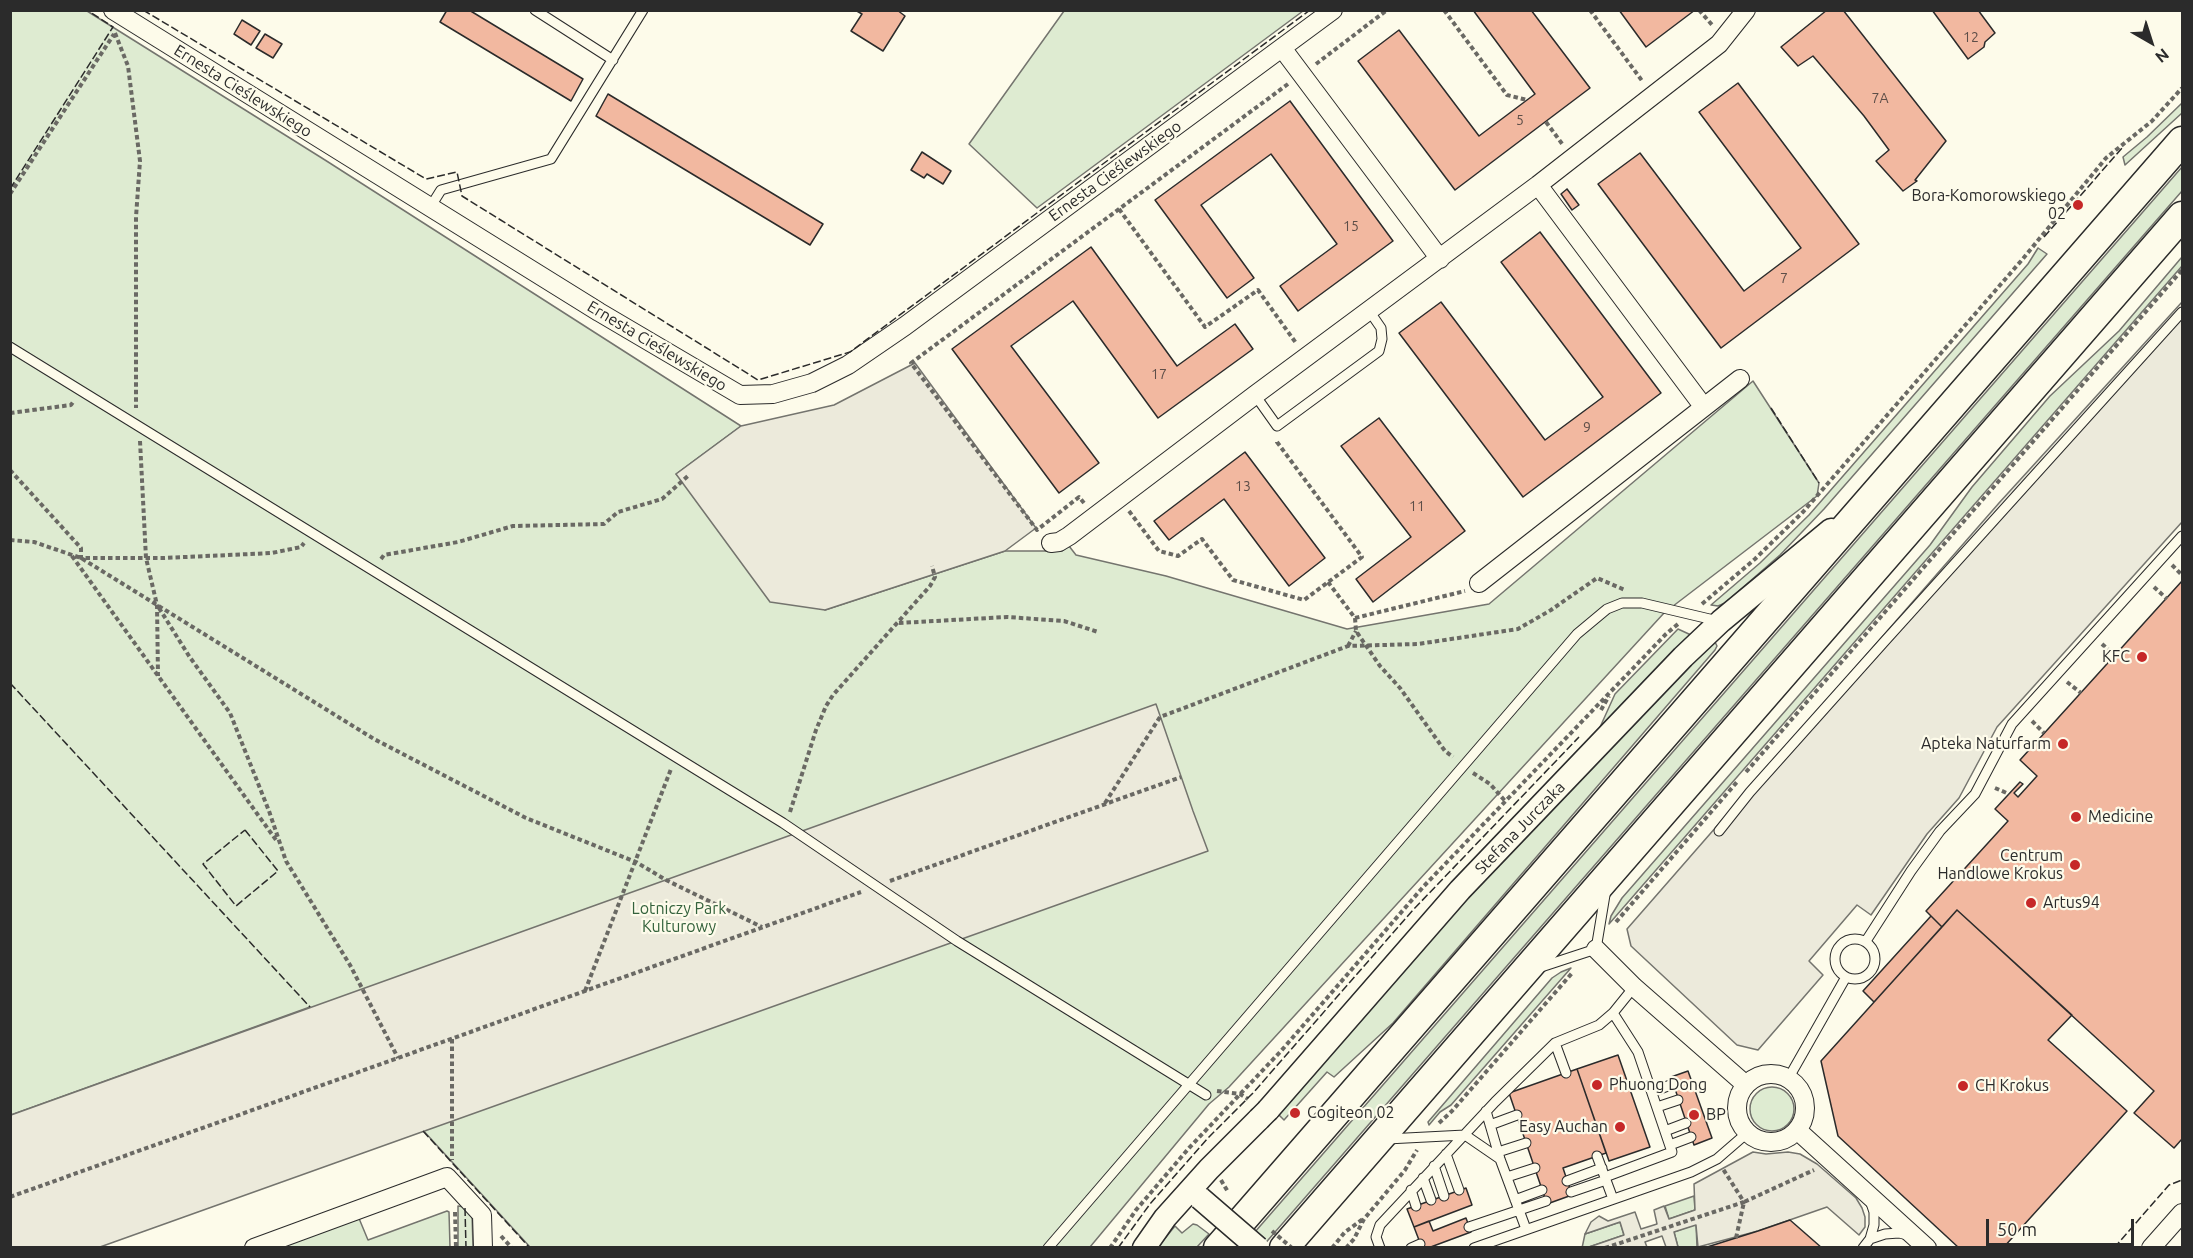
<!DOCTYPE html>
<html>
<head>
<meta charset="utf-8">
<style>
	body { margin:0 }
	#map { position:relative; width:2193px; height:1258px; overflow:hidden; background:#fdfbea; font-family:Ubuntu,sans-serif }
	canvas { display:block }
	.frame { position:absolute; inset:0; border:12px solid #2b2b2b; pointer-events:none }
	.north { position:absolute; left:2121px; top:12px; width:60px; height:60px; -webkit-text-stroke:4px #fdfbea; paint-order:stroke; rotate:141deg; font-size:16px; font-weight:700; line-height:24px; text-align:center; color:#2b2b2b }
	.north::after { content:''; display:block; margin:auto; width:21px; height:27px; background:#2b2b2b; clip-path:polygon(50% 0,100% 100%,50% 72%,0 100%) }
	.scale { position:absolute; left:1986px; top:1219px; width:148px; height:27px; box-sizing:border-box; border:3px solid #2b2b2b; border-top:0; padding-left:8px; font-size:18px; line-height:21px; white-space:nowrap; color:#2b2b2b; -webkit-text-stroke:4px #fdfbea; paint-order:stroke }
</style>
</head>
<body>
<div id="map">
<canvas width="2193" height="1258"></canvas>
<div class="frame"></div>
<div class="north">N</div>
<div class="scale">50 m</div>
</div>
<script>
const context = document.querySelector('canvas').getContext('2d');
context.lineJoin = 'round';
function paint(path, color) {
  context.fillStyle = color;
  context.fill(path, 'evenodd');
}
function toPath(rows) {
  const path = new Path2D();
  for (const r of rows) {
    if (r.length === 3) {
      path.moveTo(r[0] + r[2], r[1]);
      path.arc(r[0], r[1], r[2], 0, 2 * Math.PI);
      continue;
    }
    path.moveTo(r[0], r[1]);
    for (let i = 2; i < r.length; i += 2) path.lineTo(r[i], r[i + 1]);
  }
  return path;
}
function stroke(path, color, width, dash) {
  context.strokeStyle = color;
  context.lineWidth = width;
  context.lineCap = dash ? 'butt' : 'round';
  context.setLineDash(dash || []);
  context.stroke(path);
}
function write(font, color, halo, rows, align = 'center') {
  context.font = font + ' Ubuntu,sans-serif';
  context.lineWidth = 4.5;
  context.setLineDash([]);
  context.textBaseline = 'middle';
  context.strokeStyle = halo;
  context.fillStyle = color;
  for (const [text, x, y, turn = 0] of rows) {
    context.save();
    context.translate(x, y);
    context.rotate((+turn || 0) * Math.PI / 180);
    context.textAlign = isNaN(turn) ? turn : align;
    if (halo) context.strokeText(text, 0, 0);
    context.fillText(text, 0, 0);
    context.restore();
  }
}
const green = toPath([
	[10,11,87,11,325,160,741,426,676,474,825,610,1005,551,1062,551,1069,546,1076,555,1166,576,1347,629,1489,604,1753,381,1819,483,1817,496,1664,613,1229,1087,1209,1104,1090,1247,530,1247,310,1007,11,1115,10,11],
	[1064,11,1064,10,1303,11,1037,208,969,144,1064,11],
	[2182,103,2182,113,2125,165,2123,157,2147,137,2182,103],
	[2182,167,2182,191,1262,1247,1241,1248,2182,167],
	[2038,248,2047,254,1824,509,1780,555,1725,603,1718,606,1711,605,1760,563,1809,515,2028,264,2038,248],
	[2182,257,2182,266,1609,924,1611,916,1622,898,1930,545,1972,487,2050,396,2119,331,2182,257],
	[1678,629,1691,635,1596,736,1615,694,1678,629],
	[1715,642,1717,646,1715,650,1393,1023,1334,1077,1327,1072,1284,1120,1277,1113,1434,931,1707,645,1715,642],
	[1571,968,1451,1105,1440,1112,1429,1125,1428,1122,1552,978,1561,972,1571,968],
	[1772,1109,22],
	[1694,1196,1695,1210,1669,1219,1665,1206,1694,1196],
	[458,1206,465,1207,472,1214,473,1247,458,1247,458,1206],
	[447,1211,449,1212,450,1247,271,1248,358,1216,368,1240,447,1211],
	[1620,1222,1624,1235,1589,1247,1582,1248,1585,1234,1620,1222],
	[1193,1224,1197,1225,1209,1234,1197,1247,1157,1248,1175,1226,1182,1233,1193,1224],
	[1696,1224,1697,1247,1678,1247,1674,1232,1696,1224]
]);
paint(green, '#deebd1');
stroke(green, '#74746e', 1.5);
const parking = toPath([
	[2182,302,2182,522,1997,727,1959,798,1927,834,1871,915,1857,905,1809,961,1823,975,1758,1050,1737,1045,1631,946,1627,929,1999,503,2182,302],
	[915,363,1036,528,1005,551,825,610,770,602,676,474,741,426,834,405,915,363],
	[1156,704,1193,811,1208,851,100,1247,11,1248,11,1115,1156,704],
	[1753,1152,1766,1154,1788,1152,1800,1154,1817,1164,1856,1198,1862,1208,1865,1217,1865,1227,1859,1235,1827,1207,1758,1231,1698,1247,1696,1225,1674,1232,1678,1247,1666,1247,1662,1236,1645,1242,1647,1247,1589,1247,1624,1235,1620,1222,1585,1234,1591,1222,1599,1216,1608,1221,1635,1212,1641,1229,1657,1224,1654,1210,1664,1206,1669,1219,1695,1210,1694,1184,1753,1152]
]);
paint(parking, '#eceadb');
stroke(parking, '#74746e', 1.5);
const building = toPath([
	[447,10,469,10,583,79,571,101,440,22,447,10],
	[855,10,897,10,905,16,883,51,851,31,862,14,855,10],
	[1473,10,1531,10,1590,88,1455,190,1358,61,1399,30,1479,136,1535,94,1473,10],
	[1619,10,1695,10,1646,47,1619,10],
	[1827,10,1843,10,1946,141,1915,180,1917,181,1903,191,1876,161,1889,150,1864,116,1813,56,1798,66,1781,47,1827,10],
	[1932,10,1978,10,1995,33,1985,42,1984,47,1968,59,1932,10],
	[242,20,260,31,251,45,234,34,242,20],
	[265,34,282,44,273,58,256,48,265,34],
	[1738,83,1859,244,1721,348,1598,184,1640,153,1744,291,1801,248,1699,112,1738,83],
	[608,94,823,224,810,245,596,116,608,94],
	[1290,101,1393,241,1298,311,1280,286,1337,244,1271,154,1201,205,1254,278,1227,298,1155,200,1290,101],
	[922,152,951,171,943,184,927,174,924,178,911,170,922,152],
	[1567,189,1579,205,1572,210,1561,194,1567,189],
	[1540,232,1661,393,1523,497,1399,333,1441,302,1545,440,1603,397,1501,262,1540,232],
	[1091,247,1177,366,1235,324,1253,349,1158,418,1073,301,1011,346,1099,463,1059,493,952,349,1091,247],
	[1379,418,1465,531,1373,602,1356,579,1411,537,1341,446,1379,418],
	[1245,452,1325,558,1289,586,1224,499,1169,540,1154,521,1245,452],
	[2182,581,2182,1139,2174,1148,2134,1113,2154,1091,1957,910,1942,927,1926,911,2008,821,1995,809,2020,782,2023,784,2014,793,2018,797,2037,776,2020,760,2182,581],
	[1957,910,2072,1015,2048,1040,2127,1111,2003,1248,1959,1248,1838,1136,1821,1061,1957,910],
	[1931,916,1942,927,1874,1002,1863,991,1931,916],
	[1618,1055,1650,1147,1609,1161,1577,1069,1618,1055],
	[1577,1069,1606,1153,1563,1168,1572,1195,1547,1204,1509,1093,1577,1069],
	[1688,1071,1712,1138,1694,1145,1671,1077,1688,1071],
	[1466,1188,1472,1205,1414,1227,1407,1209,1466,1188],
	[1466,1218,1471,1232,1428,1248,1422,1248,1414,1227,1429,1221,1433,1231,1466,1218],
	[1790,1220,1822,1248,1704,1248,1758,1231,1790,1220]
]);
paint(building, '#f2b8a0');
stroke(building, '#2b2b2b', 1.5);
const service = toPath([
	[535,10,613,60],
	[431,206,441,190,551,159,643,10],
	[10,347,783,823,957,941,1206,1095],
	[1255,395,1277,426,1379,351,1382,339,1381,328,1370,312],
	[1719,831,1750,792,1884,642,2182,312],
	[1855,959,20],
	[1866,941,1911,871,1940,831,1975,794,2012,724,2182,536],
	[1538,968,1596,949,1606,889],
	[1555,1043,1566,1073],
	[1788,1079,1846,977],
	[1652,1092,1673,1084],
	[1657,1107,1678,1100],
	[1486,1111,1500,1159,1526,1229],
	[1490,1125,1517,1115],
	[1665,1131,1686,1123],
	[1387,1139,1465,1135,1500,1159],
	[1670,1145,1691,1137],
	[1498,1152,1526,1143],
	[1446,1154,1459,1190],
	[1597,1156,1613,1199],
	[1434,1166,1444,1196],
	[1507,1177,1535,1168],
	[1605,1177,1672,1152,1638,1052,1613,1013],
	[1423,1178,1431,1200],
	[1567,1181,1602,1168],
	[1411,1190,1416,1206],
	[1571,1192,1606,1180],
	[1515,1200,1542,1190],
	[1469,1227,1546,1201],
	[1870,1239,1885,1234,1899,1233,1908,1235],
	[1048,1248,1577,634,1607,609,1622,603,1642,603,1718,621],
	[1380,1248,1376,1237,1380,1225,1495,1102,1555,1043,1599,1025,1613,1013,1634,987],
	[1411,1248,1420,1244],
	[1474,1248,1691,1172,1717,1159,1747,1133],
	[1863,1248,1870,1239,1874,1225,1874,1212,1870,1200]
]);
const minor = toPath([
	[113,10,599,312,740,395,773,394,812,383,848,365,905,326,1333,10],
	[1282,48,1440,259],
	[1538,185,1703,406],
	[1051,543,1059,542,1069,536,1255,395,1538,185,1719,44,1746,10],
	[1479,583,1740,379],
	[1596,949,1634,987,1746,1085],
	[1771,1108,34],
	[1797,1130,1927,1248],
	[254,1248,447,1177,482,1215,483,1248],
	[2151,1248,2182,1213]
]);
const tertiary = toPath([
	[1268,1110,1460,890,1683,657,1721,621,1831,530],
	[1144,1248,1165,1218,1209,1169,1259,1119]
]);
const primary = toPath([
	[1218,1248,2182,141],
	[1284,1248,2182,216]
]);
stroke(service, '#2b2b2b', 11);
stroke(minor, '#2b2b2b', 20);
stroke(tertiary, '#2b2b2b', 25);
stroke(primary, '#2b2b2b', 31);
stroke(toPath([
	[1444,10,1507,95,1527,100],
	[1590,10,1643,82],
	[1699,10,1713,26],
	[115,33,128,66,140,161,136,217,136,408],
	[1316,64,1387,10],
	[1546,122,1563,145],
	[10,194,114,34],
	[1119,209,1205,327,1258,290,1296,343],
	[10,413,71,405,73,402],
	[140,441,146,558,157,605,158,676],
	[10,470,81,548,81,558,164,558,272,553,301,547,304,543],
	[1084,503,1079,497,1037,530,911,363,1288,84],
	[1129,511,1159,551,1178,556,1202,539,1233,580,1304,600,1362,557,1277,442,1277,439],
	[10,540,34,542,81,558,374,739,526,818,636,862,666,880,762,927],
	[72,556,276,840],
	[381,559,384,555,458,542,513,526,604,524,618,512,662,499,689,475],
	[2172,565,2182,575],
	[1328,582,1355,618,1465,591],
	[2154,587,2167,599],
	[1702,604,1755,559,1803,512,2021,261,2106,158,2152,121,2182,88],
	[159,608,189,656,230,713,269,811,286,861,350,965,398,1058],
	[1355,618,1356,631,1380,666,1400,688,1445,751,1453,757],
	[899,623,1007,617,1064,621,1098,632],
	[2102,644,2115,656],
	[1348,646,1356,631],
	[2067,682,2081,693],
	[1601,710,1609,696],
	[2032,721,2044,733],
	[1746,772,2182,270],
	[1473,773,1490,784,1506,802],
	[1995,788,2009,794],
	[1105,803,1160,717,1348,646,1418,644,1518,629,1551,610,1597,578,1625,590],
	[790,812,816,730,826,706,833,695,930,586,935,577,932,566],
	[890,881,1181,777],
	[1616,922,1737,782],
	[585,991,671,769],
	[452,1039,452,1160],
	[1217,1091,1240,1094,1248,1099],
	[1439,1123,1452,1111,1573,972],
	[10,1197,861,892],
	[455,1212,456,1248],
	[501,1236,512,1248],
	[1736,1238,1744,1202,1814,1170],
	[1110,1248,1136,1210,1189,1148,1281,1051,1424,886,1666,634,1678,624],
	[1332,1248,1345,1232,1363,1219],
	[1346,1248,1354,1239,1364,1219,1405,1170,1417,1150],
	[1605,1248,1744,1202,1723,1169]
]), '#6a6964', 4, [4.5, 3]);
stroke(service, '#fdfbea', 9);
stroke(minor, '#fdfbea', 18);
stroke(tertiary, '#fdfbea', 22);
stroke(primary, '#fdfbea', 28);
const tertiaryBridge = toPath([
	[1259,1119,1268,1110],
	[1200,1198,1258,1248]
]);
stroke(tertiaryBridge, '#2b2b2b', 25, []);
stroke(toPath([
	[1221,1180,1228,1192],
	[1272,1231,1292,1248]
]), '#6a6964', 4, [4.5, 3]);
stroke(tertiaryBridge, '#fdfbea', 22);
stroke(toPath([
	[143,10,426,179,457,172,462,196,758,380,850,352,1310,10],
	[10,189,113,27,87,10],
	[2044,237,2123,147],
	[1771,408,1819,483],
	[10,683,310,1007],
	[245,830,278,871,236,906,203,864,245,830],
	[423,1131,530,1248],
	[465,1208,466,1248],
	[1118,1248,1150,1204,1207,1139,1253,1093,1413,910,1579,737],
	[2114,1248,2169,1185,2182,1180]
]), '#2b2b2b', 1.5, [8, 3]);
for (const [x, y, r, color] of [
	[2078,205,6,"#c62828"],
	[2142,657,6,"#c62828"],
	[2063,744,6,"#c62828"],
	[2076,817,6,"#c62828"],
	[2075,865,6,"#c62828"],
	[2031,903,6,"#c62828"],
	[1597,1085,6,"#c62828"],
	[1963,1086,6,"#c62828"],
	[1295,1113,6,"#c62828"],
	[1694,1115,6,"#c62828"],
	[1620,1127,6,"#c62828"]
]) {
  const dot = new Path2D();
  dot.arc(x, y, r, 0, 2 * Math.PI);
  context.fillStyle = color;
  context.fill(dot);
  stroke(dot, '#fdfbea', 2);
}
write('14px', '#5d4e48', null, [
	["12",1971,37],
	["7A",1880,98],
	["5",1520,120],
	["15",1351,226],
	["7",1784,278],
	["17",1159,374],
	["9",1587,427],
	["13",1243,486],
	["11",1417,506]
]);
write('16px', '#2b2b2b', '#fdfbea', [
	["Ernesta Cieślewskiego",243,91,32],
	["Ernesta Cieślewskiego",1115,171,-36],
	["Ernesta Cieślewskiego",657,346,31],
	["Stefana Jurczaka",1520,828,-46]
]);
write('16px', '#2b2b2b', '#fdfbea', [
	["Bora-Komorowskiego",2066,196,"right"],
	["02",2066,214,"right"],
	["KFC",2130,657,"right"],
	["Apteka Naturfarm",2051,744,"right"],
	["Medicine",2088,817],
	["Centrum",2063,856,"right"],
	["Handlowe Krokus",2063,874,"right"],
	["Artus94",2043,903],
	["Phuong Dong",1609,1085],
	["CH Krokus",1975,1086],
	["Cogiteon 02",1307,1113],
	["BP",1706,1115],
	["Easy Auchan",1608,1127,"right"]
], 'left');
write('16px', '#34623c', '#fdfbea', [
	["Lotniczy Park",679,909],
	["Kulturowy",679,927]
]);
</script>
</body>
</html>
